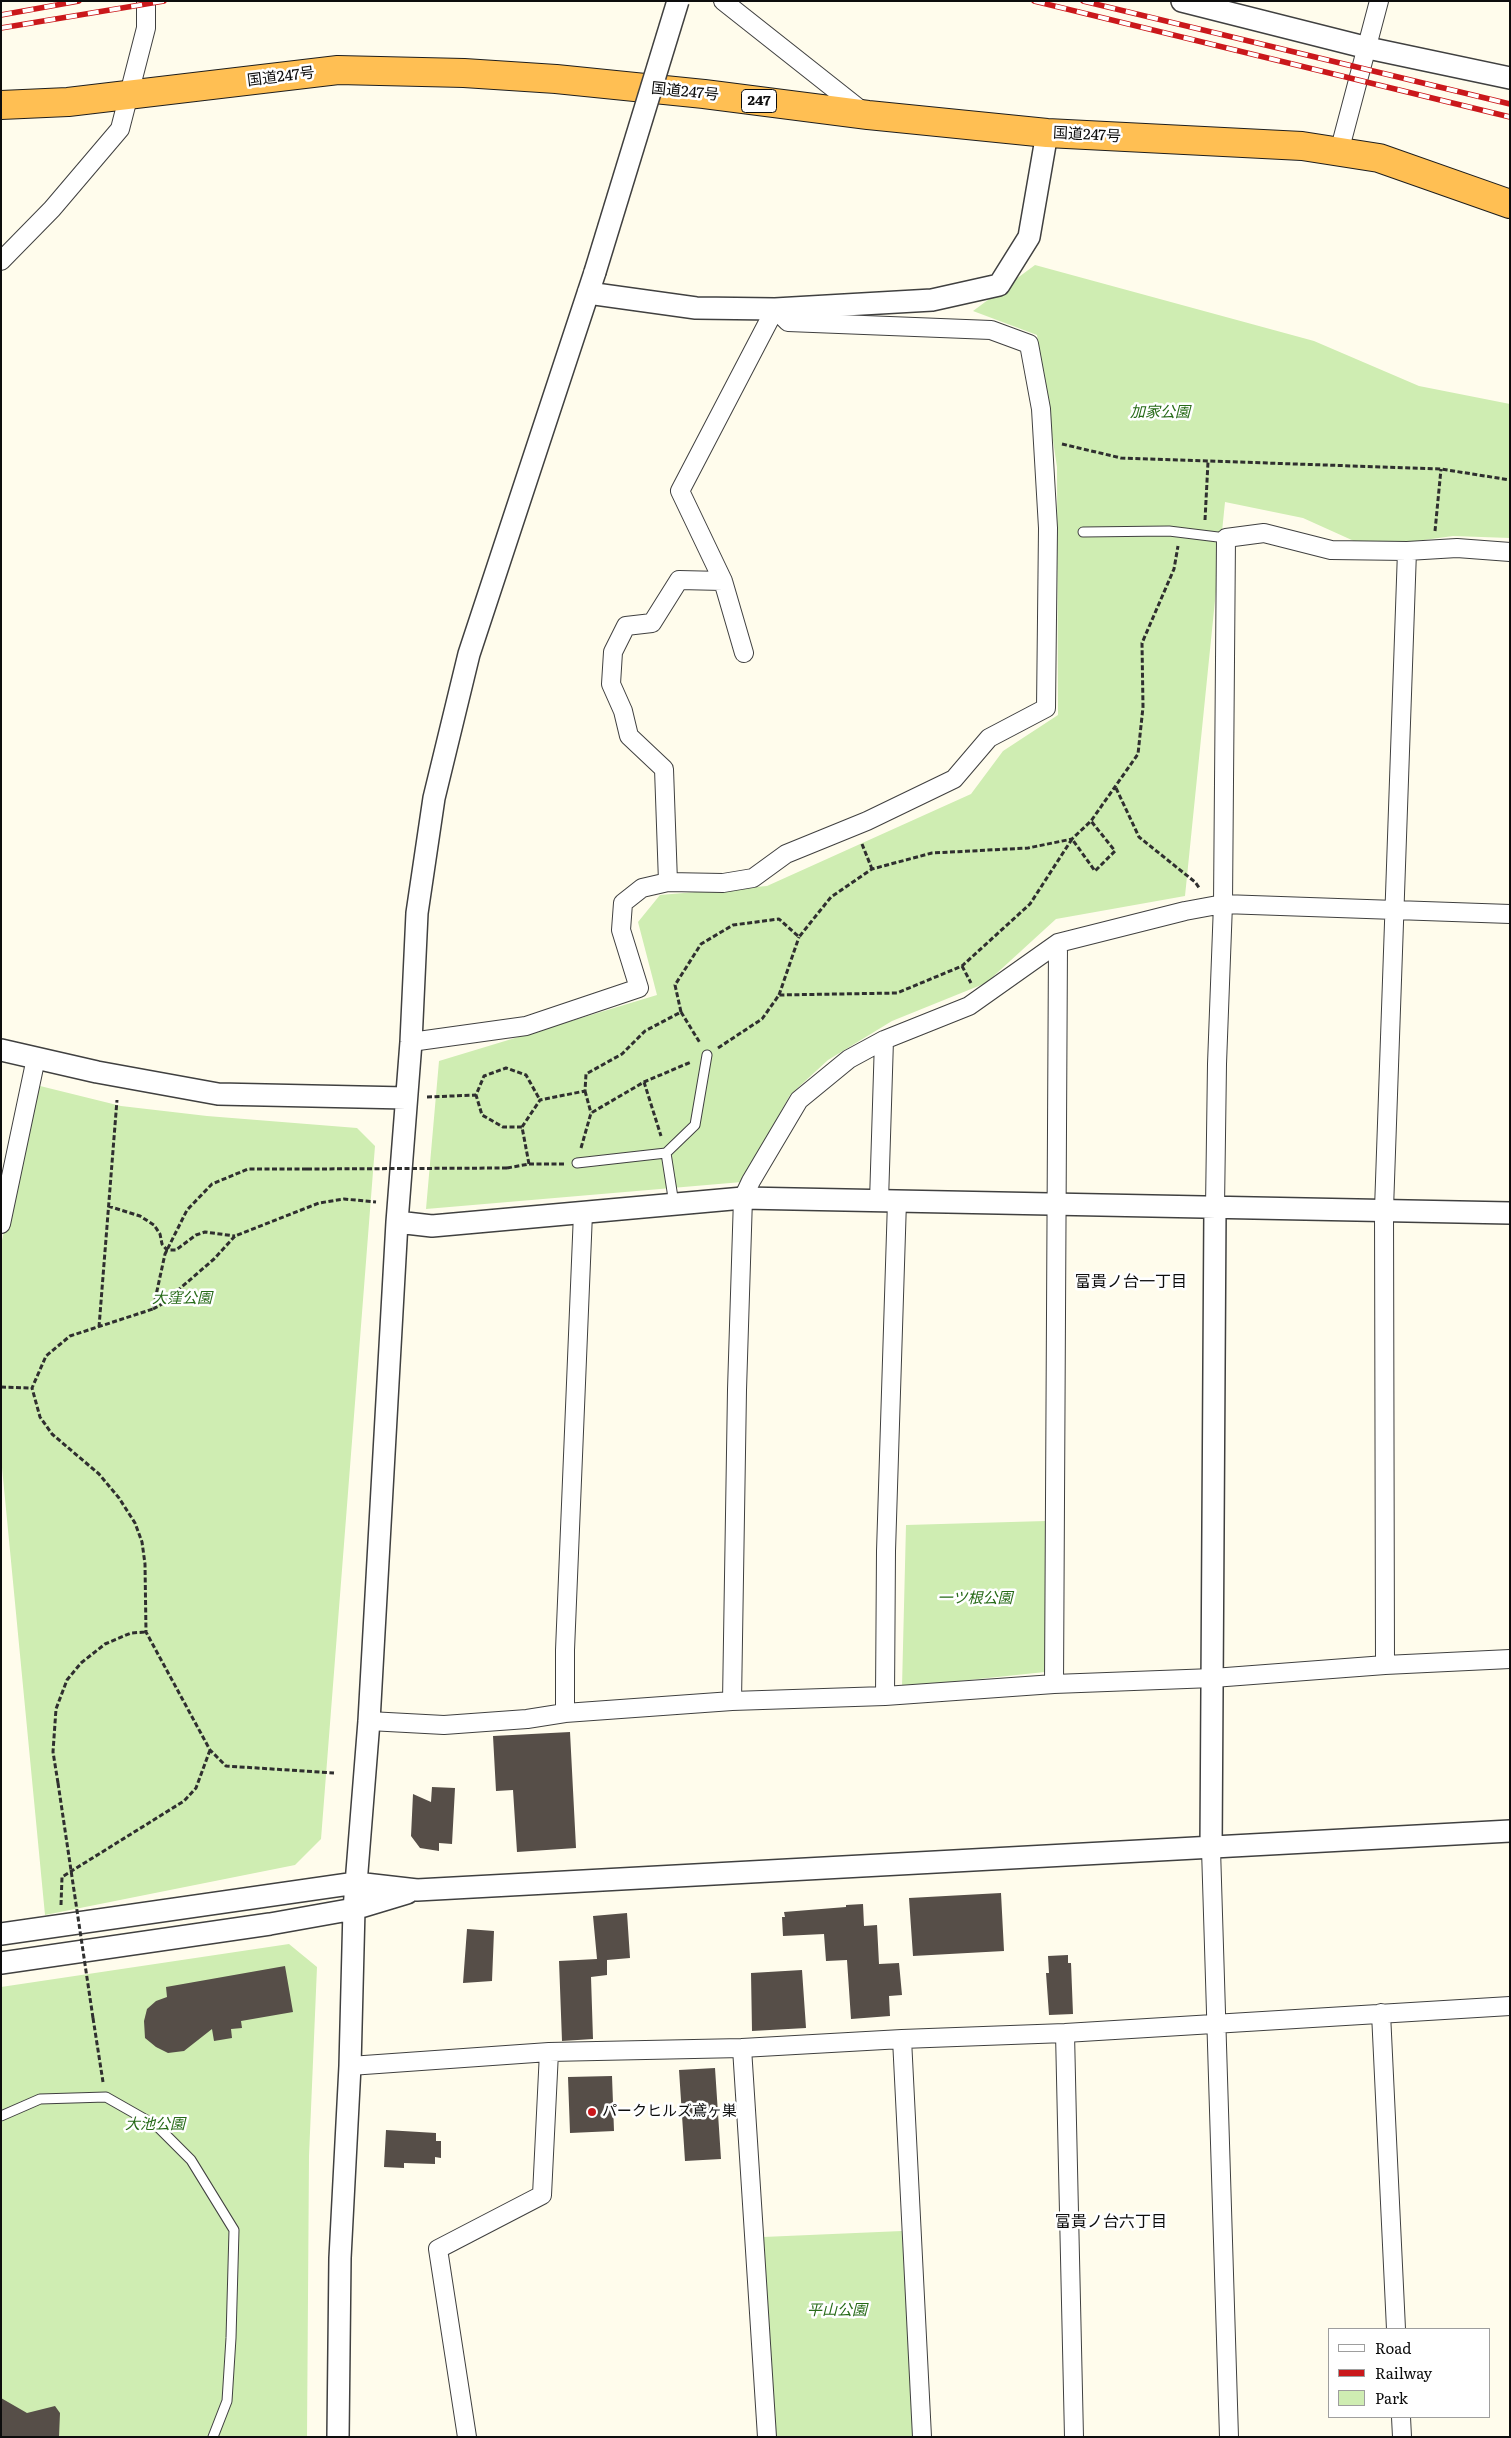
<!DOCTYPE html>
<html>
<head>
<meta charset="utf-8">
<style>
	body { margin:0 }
	#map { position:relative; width:1511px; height:2438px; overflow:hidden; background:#fffcec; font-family:Literata,serif }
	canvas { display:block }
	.frame { position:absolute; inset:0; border:2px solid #0d0d0d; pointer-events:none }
	.legend { position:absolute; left:1328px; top:2328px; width:162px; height:90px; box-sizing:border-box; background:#fff; border:1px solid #9e9e9e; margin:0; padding:6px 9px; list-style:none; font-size:15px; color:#0d0d0d }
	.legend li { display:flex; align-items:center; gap:10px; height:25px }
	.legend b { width:25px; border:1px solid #9e9e9e }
</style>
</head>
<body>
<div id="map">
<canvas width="1511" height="2438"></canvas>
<div class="frame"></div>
<ul class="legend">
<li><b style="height:6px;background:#fff"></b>Road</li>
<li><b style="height:6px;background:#ca181b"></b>Railway</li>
<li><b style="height:14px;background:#cfedb2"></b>Park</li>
</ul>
</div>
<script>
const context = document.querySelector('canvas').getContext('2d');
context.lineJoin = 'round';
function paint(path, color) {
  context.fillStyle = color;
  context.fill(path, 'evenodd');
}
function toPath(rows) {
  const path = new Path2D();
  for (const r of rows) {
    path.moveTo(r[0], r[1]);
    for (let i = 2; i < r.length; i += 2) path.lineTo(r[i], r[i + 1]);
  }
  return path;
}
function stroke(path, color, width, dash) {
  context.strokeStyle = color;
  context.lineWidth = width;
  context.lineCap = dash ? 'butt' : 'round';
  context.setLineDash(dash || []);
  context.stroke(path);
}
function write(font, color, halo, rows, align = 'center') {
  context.font = font + ' Literata,"Noto Sans JP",serif';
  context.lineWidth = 5;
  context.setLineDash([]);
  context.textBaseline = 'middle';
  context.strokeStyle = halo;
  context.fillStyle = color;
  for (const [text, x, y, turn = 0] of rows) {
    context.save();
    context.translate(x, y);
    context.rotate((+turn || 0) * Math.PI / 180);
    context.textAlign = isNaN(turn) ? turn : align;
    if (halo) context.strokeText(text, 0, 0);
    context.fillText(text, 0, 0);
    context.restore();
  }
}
paint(toPath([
	[1035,265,1314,341,1419,386,1510,404,1510,538,1453,536,1388,545,1354,541,1303,518,1225,502,1185,896,1056,919,986,983,892,1021,828,1060,790,1095,742,1182,426,1209,439,1061,657,995,638,922,660,895,767,886,971,794,1003,751,1058,715,1057,467,1037,335,973,311],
	[36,1085,121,1106,207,1116,357,1128,375,1146,321,1839,295,1865,45,1915,1,1457,1,1245],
	[1046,1521,1045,1672,902,1687,906,1525],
	[289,1944,317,1967,309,2156,307,2437,1,2437,1,1987],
	[902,2231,913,2437,776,2437,763,2237]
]), '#cfedb2');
paint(toPath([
	[570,1732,576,1848,517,1852,513,1790,496,1791,493,1736],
	[432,1787,455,1788,452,1844,439,1843,439,1851,420,1848,411,1836,413,1794,431,1802],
	[1001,1893,1004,1951,913,1956,909,1898],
	[863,1904,864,1926,877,1925,879,1964,899,1963,902,1995,889,1996,890,2016,851,2019,847,1960,826,1961,824,1934,783,1936,782,1917,785,1917,784,1912,846,1907,846,1905],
	[627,1913,630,1958,607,1960,607,1975,591,1977,593,2039,562,2041,559,1961,597,1959,593,1916],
	[467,1929,494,1931,492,1981,463,1983],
	[1068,1955,1068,1963,1071,1963,1073,2014,1049,2015,1046,1973,1049,1973,1048,1956],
	[285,1966,293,2012,241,2021,242,2028,231,2029,232,2038,214,2041,212,2029,184,2051,168,2053,156,2047,145,2038,144,2021,147,2009,156,2001,167,1997,166,1987],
	[802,1970,806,2028,752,2031,751,1973],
	[715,2068,721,2159,685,2161,679,2070],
	[612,2076,614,2131,570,2133,568,2077],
	[386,2130,436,2133,436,2141,441,2141,441,2158,435,2157,435,2164,404,2163,404,2168,384,2167],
	[1,2398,27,2413,55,2406,60,2413,59,2437,1,2437]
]), '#564e48');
const service = toPath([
	[1083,532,1169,531,1226,538],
	[577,1163,666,1153],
	[674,1204,666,1153,695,1125,707,1055],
	[1,2116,40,2099,106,2097,157,2126,191,2160,234,2230,231,2338,227,2401,213,2437]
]);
const minor = toPath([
	[723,1,866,114],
	[1339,152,1379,1],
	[1,261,52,209,120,129,146,28,146,1],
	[723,581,744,653],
	[411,1042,526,1026,639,988,621,930,623,903,642,888,668,882,723,883,753,878,786,854,867,821,954,779,989,738,1046,708,1048,528,1041,409,1029,344,991,330,788,322,775,309,680,491,723,581,679,580,652,623,626,626,613,652,611,684,623,711,629,736,664,769,668,882],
	[879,1201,884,1040],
	[1215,1207,1217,1064,1223,904,1226,538,1264,533,1331,550,1407,551,1457,548,1510,552],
	[1,1224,36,1058],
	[1385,1665,1384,1209,1407,551],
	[1054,1684,1058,943],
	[885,1696,886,1551,897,1201],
	[732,1701,737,1390,743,1198,751,1181,799,1100,849,1059,884,1040,969,1006,1058,943,1185,911,1223,904,1510,914],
	[565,1713,565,1650,583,1213],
	[369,1721,444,1725,527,1719,565,1713,732,1701,885,1696,1054,1684,1213,1678,1385,1665,1510,1659],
	[1211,1849,1229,2437],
	[1381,2013,1396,2329],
	[1065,2033,1074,2437],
	[902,2039,922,2437],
	[742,2048,767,2437],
	[350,2066,549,2052,742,2048,902,2039,1065,2033,1510,2006],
	[1401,2417,1402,2437],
	[467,2437,438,2249,542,2195,549,2052]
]);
const tertiary = toPath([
	[1182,1,1368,48,1510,78],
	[588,293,696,308,775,309,932,300,999,285,1029,237,1047,133],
	[1,1050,97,1072,218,1094,406,1098],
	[397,1222,432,1226,743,1198,1510,1213],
	[1211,1849,1215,1207],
	[1,1934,356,1883,417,1890,1510,1831],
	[1,1963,270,1924,354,1909,407,1893],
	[338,2437,340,2258,350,2066,354,1909,369,1721,397,1222,411,1042,417,913,434,798,469,654,595,272]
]);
const trunk = toPath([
	[1,105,68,102,338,70,464,73,556,79,704,94,868,115,1047,133,1302,146,1379,158,1510,204]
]);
stroke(service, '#404040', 11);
stroke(minor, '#404040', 20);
stroke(tertiary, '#404040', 24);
stroke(trunk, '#1e1e1e', 30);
stroke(toPath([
	[1062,444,1121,458,1441,469,1510,480],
	[1205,520,1208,462],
	[1435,531,1441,469],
	[1116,788,1139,837,1195,882,1200,889],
	[862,844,872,869],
	[962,966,971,983],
	[779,995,799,937],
	[681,1012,700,1043],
	[718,1048,762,1019,779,995,897,993,962,966,1030,904,1072,839,1095,871,1115,851,1091,821],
	[644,1082,661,1136],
	[585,1091,591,1113],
	[427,1097,476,1095],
	[522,1127,503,1127,482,1115,476,1095,484,1076,506,1068,526,1075,540,1100],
	[581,1148,591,1113,644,1082,691,1062],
	[529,1164,564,1164],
	[507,1168,529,1164,522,1127,540,1100,585,1091,586,1074,622,1054,645,1031,681,1012,675,985,701,944,733,925,779,919,799,937,831,897,872,869,932,853,1028,848,1072,839,1091,821,1138,754,1143,707,1142,643,1174,569,1178,546],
	[307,1169,248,1169,212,1184,187,1210,165,1254,153,1309,70,1336,46,1356,32,1388,40,1417,52,1434,99,1474,119,1498,135,1523,142,1542,145,1564,146,1632,210,1750,226,1766,334,1773],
	[108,1206,140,1216,154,1225,160,1234,162,1244,167,1250,176,1250,196,1235,205,1232,235,1236],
	[153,1309,162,1304,214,1259,235,1236,319,1203,344,1199,376,1202],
	[99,1327,117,1100],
	[1,1387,32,1388],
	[58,1783,53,1752,56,1709,67,1680,81,1663,105,1644,131,1633,146,1632],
	[61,1905,62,1877,184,1801,196,1788,210,1750],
	[93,2018,103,2082]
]), '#2f2f2f', 3, [5, 2.5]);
stroke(service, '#fff', 9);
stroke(minor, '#fff', 18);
stroke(tertiary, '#fff', 21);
stroke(trunk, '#ffbf53', 28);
const rail = toPath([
	[1034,1,1510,117],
	[1083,1,1510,104],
	[1,15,79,1],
	[1,28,164,1]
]);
stroke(rail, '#ca181b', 5.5);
stroke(rail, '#fff', 4, [11]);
const tertiaryBridge = toPath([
	[595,272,678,1]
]);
stroke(tertiaryBridge, '#404040', 24, []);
stroke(toPath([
	[307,1169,507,1168],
	[58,1783,93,2018]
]), '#2f2f2f', 3, [5, 2.5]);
stroke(tertiaryBridge, '#fff', 21);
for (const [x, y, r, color] of [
	[592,2112,5,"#ca181b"]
]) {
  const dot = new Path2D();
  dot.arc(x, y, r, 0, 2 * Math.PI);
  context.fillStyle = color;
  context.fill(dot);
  stroke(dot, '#fff', 2);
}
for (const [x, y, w] of [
	[759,101,35]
]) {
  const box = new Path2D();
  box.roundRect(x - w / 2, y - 11.5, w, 23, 4);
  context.fillStyle = '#fff';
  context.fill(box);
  stroke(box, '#0d0d0d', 1);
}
write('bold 14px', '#0d0d0d', null, [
	["247",759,101]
]);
write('15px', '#0d0d0d', '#fff', [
	["国道247号",281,77,-7],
	["国道247号",685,92,6],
	["国道247号",1087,135,3]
]);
write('italic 15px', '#266a17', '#fff', [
	["加家公園",1160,413],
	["大窪公園",182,1299],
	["一ツ根公園",975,1599],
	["大池公園",155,2125],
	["平山公園",837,2311]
]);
write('15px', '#0d0d0d', '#fff', [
	["パークヒルズ鳶ヶ巣",602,2112]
], 'left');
write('16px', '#0d0d0d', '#fff', [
	["富貴ノ台一丁目",1131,1282],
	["富貴ノ台六丁目",1111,2222]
]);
</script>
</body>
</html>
